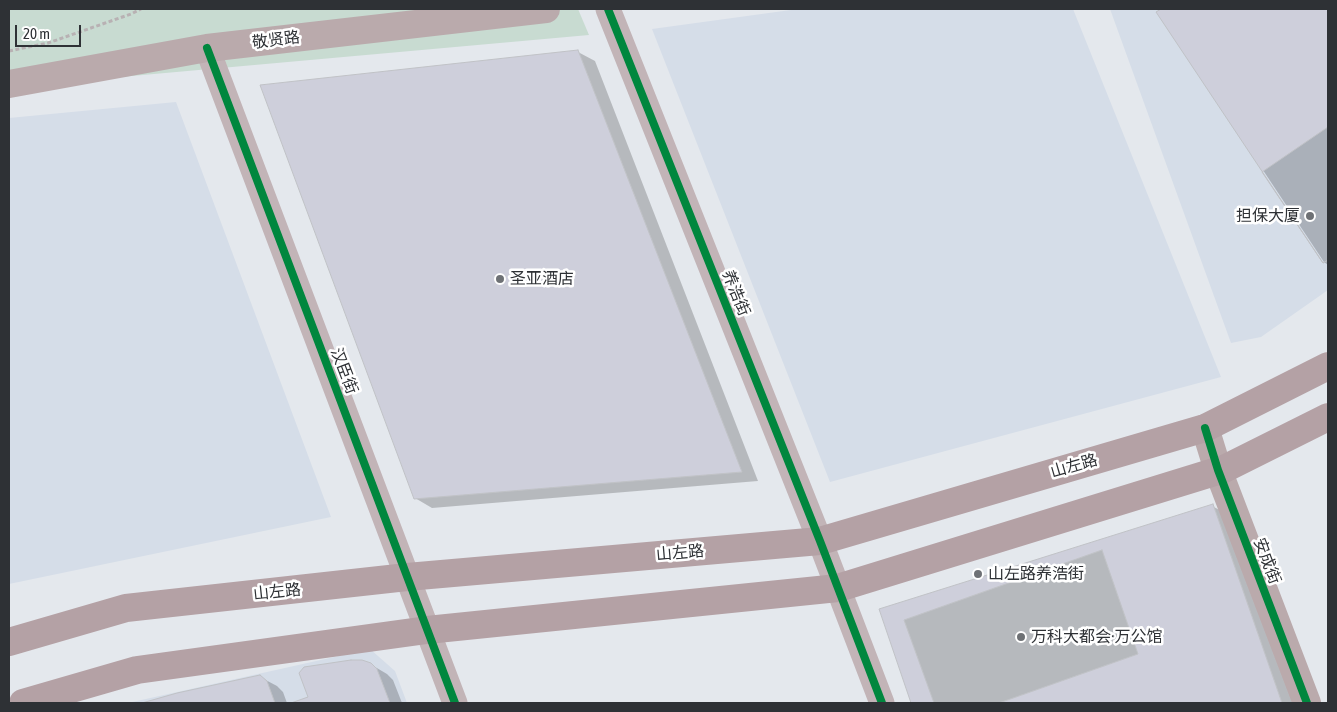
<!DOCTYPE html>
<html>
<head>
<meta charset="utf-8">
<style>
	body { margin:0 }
	#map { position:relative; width:1337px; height:712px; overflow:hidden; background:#e4e8ed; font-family:"Asap Condensed",sans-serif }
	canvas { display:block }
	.frame { position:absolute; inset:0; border:10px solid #2e3135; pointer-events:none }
	.scale { position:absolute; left:15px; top:25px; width:66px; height:22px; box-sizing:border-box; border:2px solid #2e3135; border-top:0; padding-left:6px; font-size:15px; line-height:18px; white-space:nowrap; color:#2e3135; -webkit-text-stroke:4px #fff; paint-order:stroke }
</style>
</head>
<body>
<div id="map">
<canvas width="1337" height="712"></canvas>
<div class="frame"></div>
<div class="scale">20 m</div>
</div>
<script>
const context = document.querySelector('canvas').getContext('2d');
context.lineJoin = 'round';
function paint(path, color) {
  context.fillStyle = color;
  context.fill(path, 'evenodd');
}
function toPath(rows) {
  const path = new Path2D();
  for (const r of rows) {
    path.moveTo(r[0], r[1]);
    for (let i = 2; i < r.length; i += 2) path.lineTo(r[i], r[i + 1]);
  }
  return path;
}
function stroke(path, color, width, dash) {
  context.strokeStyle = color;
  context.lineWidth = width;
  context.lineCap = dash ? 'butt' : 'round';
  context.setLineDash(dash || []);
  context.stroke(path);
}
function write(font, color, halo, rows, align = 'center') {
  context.font = font + ' "Asap Condensed","Noto Sans SC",sans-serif';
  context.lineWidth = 5;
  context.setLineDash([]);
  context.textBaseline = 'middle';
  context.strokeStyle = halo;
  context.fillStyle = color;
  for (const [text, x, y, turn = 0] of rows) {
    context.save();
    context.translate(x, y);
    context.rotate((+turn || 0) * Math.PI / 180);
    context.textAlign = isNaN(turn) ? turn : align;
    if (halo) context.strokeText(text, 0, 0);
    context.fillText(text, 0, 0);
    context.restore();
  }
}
paint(toPath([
	[798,9,1073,9,1221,377,830,482,652,29],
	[1110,9,1328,9,1328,290,1261,337,1231,343],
	[176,102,331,517,9,584,9,118],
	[370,649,395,671,407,703,128,703]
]), '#d5dde8');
paint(toPath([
	[9,9,578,9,589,35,9,87]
]), '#c8dbd1');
paint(toPath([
	[1163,9,1328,9,1328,265,1324,262,1158,12],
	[578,52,595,61,758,481,432,508,415,498],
	[1212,506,1229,515,1294,703,912,703,881,610],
	[370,664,387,674,393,680,402,703,294,703,309,697],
	[260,677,277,686,283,692,287,703,146,703,177,694]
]), '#0003');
const building = toPath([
	[1161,9,1328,9,1328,260,1323,263,1156,12,1161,9],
	[578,50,742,472,414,499,260,85,578,50],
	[1328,127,1328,260,1323,263,1262,172,1328,127],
	[1213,504,1282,703,911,703,879,609,1213,504],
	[1102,550,1138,654,999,703,934,703,904,620,1102,550],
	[351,660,362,660,371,663,377,669,390,703,291,703,308,697,299,673,304,667,351,660],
	[260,675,267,681,275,703,142,703,177,693,260,675]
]);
paint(building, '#cecfdb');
stroke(building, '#c0c2c6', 1);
stroke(toPath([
	[9,51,48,43,131,14,141,9]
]), '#b8b1b3', 3, [4, 2.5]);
stroke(toPath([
	[608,9,820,541,882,703],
	[207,48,455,703]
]), '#c2b4b7', 25);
stroke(toPath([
	[9,84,207,48,546,9],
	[1205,428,1218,470,1307,703]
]), '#baaaac', 28);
stroke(toPath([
	[9,642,126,608,407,577,820,541,1205,428,1328,366],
	[23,703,137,670,427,630,838,588,1224,469,1328,417]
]), '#b4a1a5', 28);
stroke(toPath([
	[608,9,820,541,882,703],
	[207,48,455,703],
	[1205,428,1218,470,1307,703]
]), '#00873e', 8);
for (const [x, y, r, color] of [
	[1310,216,5,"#6e7175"],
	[500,279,5,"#6e7175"],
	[978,574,5,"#6e7175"],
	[1021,637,5,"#6e7175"]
]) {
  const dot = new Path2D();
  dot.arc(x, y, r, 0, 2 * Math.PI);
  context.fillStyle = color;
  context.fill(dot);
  stroke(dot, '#fff', 2);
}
write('16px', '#2e3135', '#fff', [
	["敬贤路",276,40,-7],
	["养浩街",736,293,68],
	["汉臣街",344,371,69],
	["山左路",1074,466,-16],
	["山左路",680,553,-5],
	["安成街",1267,561,69],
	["山左路",277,592,-6]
]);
write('16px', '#2e3135', '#fff', [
	["担保大厦",1300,216,"right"],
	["圣亚酒店",510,279],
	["山左路养浩街",988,574],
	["万科大都会·万公馆",1031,637]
], 'left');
</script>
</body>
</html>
